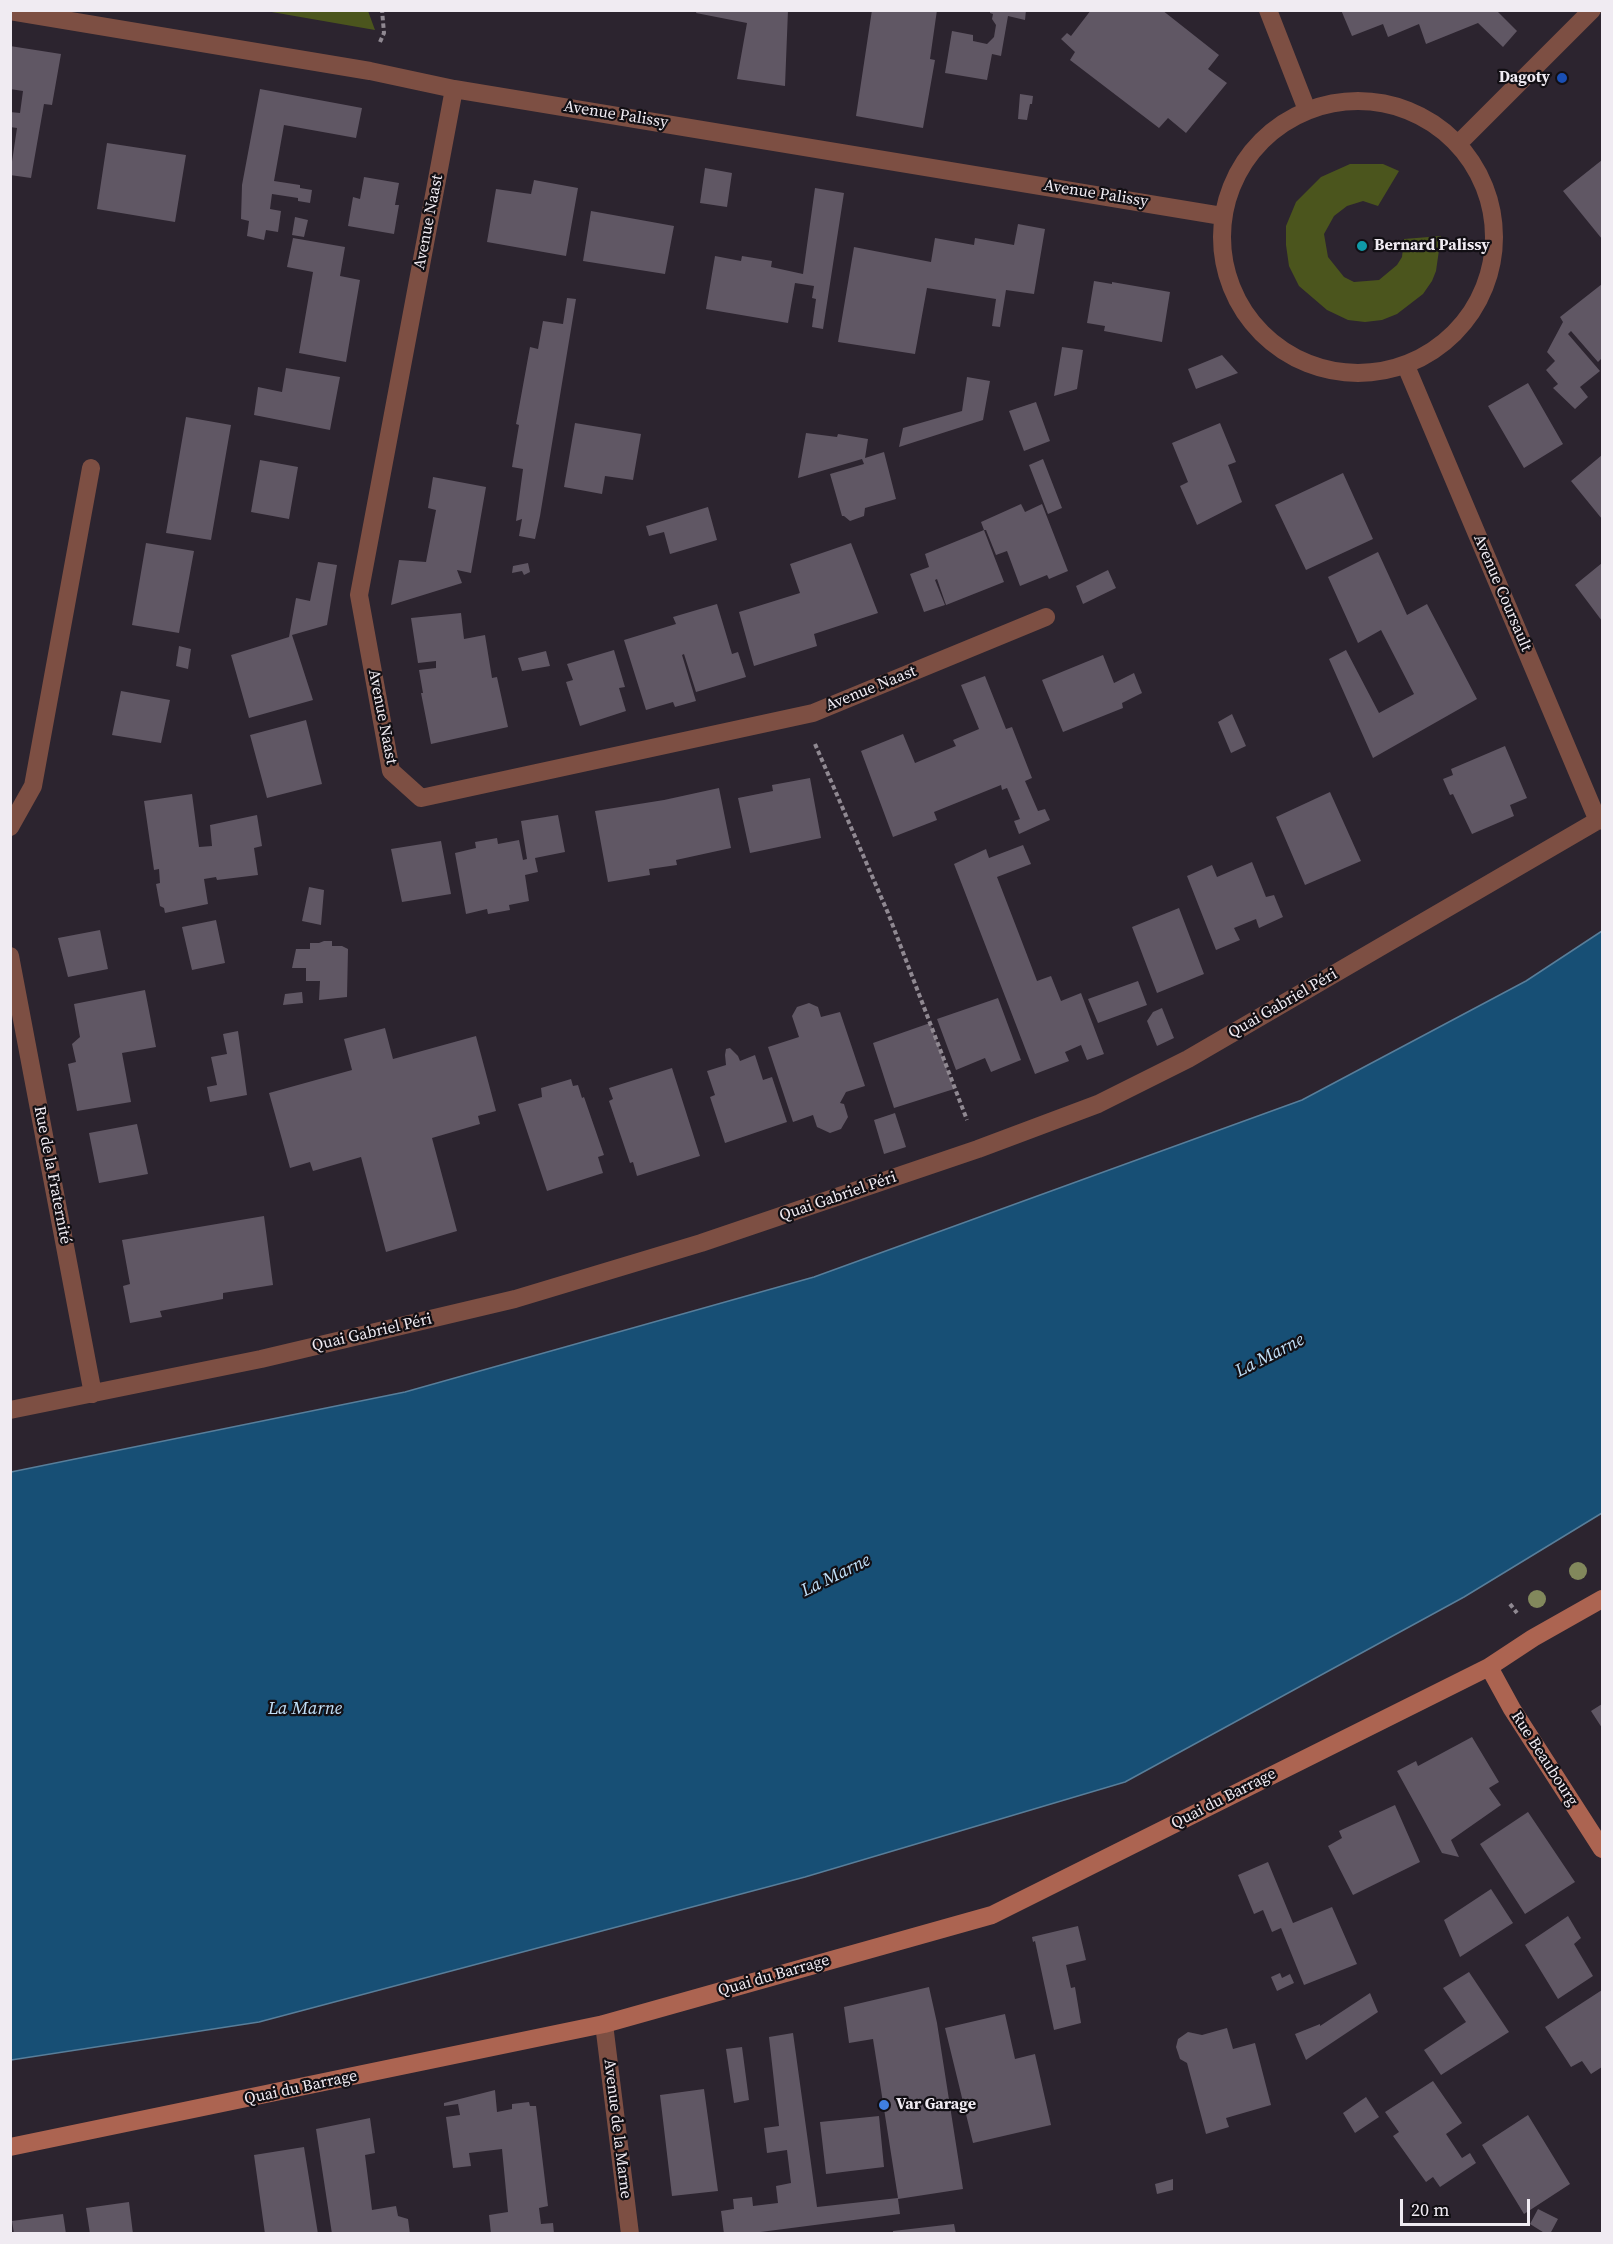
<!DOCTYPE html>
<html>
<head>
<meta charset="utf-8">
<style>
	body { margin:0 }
	#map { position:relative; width:1613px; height:2244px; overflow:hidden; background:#2c242f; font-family:"Source Serif 4",serif }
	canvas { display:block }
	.frame { position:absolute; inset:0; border:12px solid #f0ebf2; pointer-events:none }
	.scale { position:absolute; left:1400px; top:2199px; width:130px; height:27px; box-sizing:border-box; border:3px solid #f0ebf2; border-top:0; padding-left:8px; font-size:18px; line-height:21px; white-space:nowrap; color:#f0ebf2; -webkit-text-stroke:4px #120f14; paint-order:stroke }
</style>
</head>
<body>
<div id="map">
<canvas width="1613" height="2244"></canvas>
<div class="frame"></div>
<div class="scale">20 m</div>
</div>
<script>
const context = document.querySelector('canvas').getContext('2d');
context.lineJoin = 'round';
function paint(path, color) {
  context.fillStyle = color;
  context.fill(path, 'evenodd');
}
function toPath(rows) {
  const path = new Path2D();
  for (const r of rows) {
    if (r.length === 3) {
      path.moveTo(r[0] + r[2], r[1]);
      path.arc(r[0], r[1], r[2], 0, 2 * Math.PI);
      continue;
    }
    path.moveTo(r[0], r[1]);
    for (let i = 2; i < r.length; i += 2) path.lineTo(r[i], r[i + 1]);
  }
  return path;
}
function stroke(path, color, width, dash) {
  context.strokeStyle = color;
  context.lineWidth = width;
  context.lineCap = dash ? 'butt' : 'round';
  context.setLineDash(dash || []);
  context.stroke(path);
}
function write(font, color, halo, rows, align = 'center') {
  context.font = font + ' "Source Serif 4",serif';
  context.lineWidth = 4.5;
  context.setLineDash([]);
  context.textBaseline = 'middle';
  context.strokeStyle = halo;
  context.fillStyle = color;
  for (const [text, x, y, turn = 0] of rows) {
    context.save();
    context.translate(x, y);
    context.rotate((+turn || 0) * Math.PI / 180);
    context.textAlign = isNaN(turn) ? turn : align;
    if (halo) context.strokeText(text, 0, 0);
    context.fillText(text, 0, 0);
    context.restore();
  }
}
paint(toPath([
	[266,11,368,11,375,30],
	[1350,164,1383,164,1399,171,1378,206,1363,201,1347,206,1334,216,1324,234,1328,257,1344,277,1354,282,1379,280,1397,265,1402,257,1404,239,1441,236,1436,271,1432,281,1423,294,1397,314,1382,320,1365,322,1348,320,1327,310,1299,286,1289,266,1286,245,1286,226,1296,202,1321,177]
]), '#4b551d');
const water = toPath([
	[1602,931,1602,1513,1464,1597,1125,1782,805,1877,259,2022,11,2060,11,1472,405,1392,814,1277,1302,1100,1526,981,1602,931]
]);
paint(water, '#174f75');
stroke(water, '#587e9a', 1.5);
paint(toPath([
	[697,10,788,10,785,86,737,79,747,23,696,13],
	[872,10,937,10,930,59,935,60,923,128,856,116],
	[990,10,1026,10,1025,20,1008,16,1001,56,992,54,987,80,945,73,952,31,973,35,973,41,987,44,994,37,996,25,992,19,993,14,990,13],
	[1091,10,1162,10,1219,55,1208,69,1227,83,1186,133,1168,118,1159,128,1070,60,1075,52,1061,39,1067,33,1071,36],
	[1341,10,1496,10,1517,31,1503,47,1478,23,1426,44,1419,24,1388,37,1383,24,1352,36],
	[10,46,61,54,52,105,44,104,31,178,10,175,17,128,10,127,10,112,20,113,23,91,10,89],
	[260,89,362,108,356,138,284,125,274,181,300,185,300,188,312,190,310,203,298,201,298,198,272,194,270,209,281,211,278,232,266,230,264,240,247,236,249,221,241,219,242,185],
	[1020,94,1033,96,1032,104,1030,104,1027,120,1018,119],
	[107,143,186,155,175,222,97,209],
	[1602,160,1602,239,1563,191],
	[705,168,732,173,727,207,700,203],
	[364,177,399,183,395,205,399,205,394,234,348,226,353,197,360,199],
	[534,180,578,188,566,256,487,242,496,189,531,194],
	[815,188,844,193,823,329,812,327,816,299,812,298,814,286,795,283,788,323,706,309,715,256,741,261,742,256,772,261,771,267,803,274],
	[591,211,674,226,665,274,583,261],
	[295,217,308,220,304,237,292,235],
	[1018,224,1045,229,1034,294,1006,290,1000,327,992,326,996,299,927,288,915,354,838,342,854,247,931,262,935,238,974,245,975,238,1014,245],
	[293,238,345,247,340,276,360,280,346,362,299,353,313,272,287,267],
	[1094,281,1112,284,1112,282,1170,292,1162,342,1104,331,1105,326,1087,323],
	[1602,284,1602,358,1598,362,1571,331,1568,334,1600,371,1580,387,1588,397,1575,409,1553,388,1558,384,1546,370,1555,361,1547,352,1563,322,1560,317],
	[567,298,576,299,540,516,535,539,519,536,522,519,516,521,523,469,512,467,519,425,516,424,530,347,538,349,543,321,563,324],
	[1062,347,1083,350,1077,389,1054,396],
	[1222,355,1238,373,1196,389,1188,369],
	[286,368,340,377,330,430,254,415,258,387,282,392],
	[967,377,990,381,983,420,899,447,903,428,962,411],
	[1528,383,1563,444,1524,468,1488,406],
	[1036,402,1050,441,1024,451,1009,411],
	[186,417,231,425,211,540,166,533],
	[575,423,641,434,633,480,605,476,602,494,564,487],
	[1220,423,1236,462,1228,465,1242,502,1197,525,1180,486,1188,482,1172,443],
	[806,433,837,437,838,434,868,439,865,458,884,452,896,499,865,508,864,516,850,521,844,516,842,516,830,474,864,464,862,459,798,478],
	[1602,455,1602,519,1571,481],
	[1043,459,1062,508,1048,514,1029,465],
	[260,460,298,467,289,519,251,512],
	[1343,473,1373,539,1306,570,1275,505],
	[433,477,486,487,471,573,457,570,462,583,391,605,399,560,426,562,436,510,428,508],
	[1021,504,1025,512,1042,504,1068,571,1049,579,1047,575,1020,586,1007,551,996,555,986,530,984,530,1004,582,946,605,937,579,935,580,945,605,924,612,910,574,929,567,925,554,984,530,981,522],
	[708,507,717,540,670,554,664,532,649,536,646,526],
	[146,543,194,551,179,633,132,625],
	[851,543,878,613,814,634,817,646,754,666,739,612,800,593,790,564],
	[1378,552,1407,615,1427,604,1477,699,1373,758,1329,659,1346,650,1379,713,1414,694,1381,630,1358,643,1328,577],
	[318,562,337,565,327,625,292,635,313,700,249,718,231,655,289,637,296,598,310,601],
	[528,563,530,572,524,575,522,571,512,573,513,566],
	[1602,563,1602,621,1575,585],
	[1108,570,1116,588,1083,604,1076,586],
	[717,604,732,654,738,652,746,677,696,692,684,654,682,655,696,701,675,707,673,702,646,710,624,640,676,624,673,617],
	[461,613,464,639,485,635,492,678,497,677,508,727,431,744,421,693,423,693,419,670,436,668,436,661,418,663,411,618],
	[179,646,191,649,188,669,176,666],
	[614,650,625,687,619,688,626,711,580,726,566,682,573,680,567,664],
	[546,651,550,666,522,671,518,658],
	[1103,655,1114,683,1134,673,1142,693,1122,703,1123,708,1063,732,1042,680],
	[985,676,1006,729,1012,727,1032,778,1025,781,1038,811,1045,809,1050,820,1019,834,1014,821,1020,819,1007,788,1002,790,1001,785,934,812,937,820,893,837,861,751,903,734,915,763,956,746,953,740,979,729,961,685],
	[121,691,170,700,161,743,112,735],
	[1232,714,1246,746,1231,753,1218,722],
	[306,720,322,784,267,798,250,735],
	[1505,746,1527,798,1510,805,1514,816,1472,834,1453,794,1450,795,1443,779,1453,775,1451,769],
	[810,778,821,838,750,853,738,798,773,791,772,785],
	[719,788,731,848,676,860,677,865,649,869,650,875,608,882,595,811,664,800],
	[1330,792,1361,861,1305,885,1276,817],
	[192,794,199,847,212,846,210,825,257,815,262,846,254,848,258,875,217,880,216,877,204,879,208,904,165,913,164,908,160,906,156,884,160,883,159,869,154,870,144,801],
	[558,815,565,852,535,858,538,872,525,875,529,901,509,905,510,910,488,914,487,909,466,914,455,853,476,848,475,842,497,838,498,844,519,840,523,860,527,859,521,821],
	[441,841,451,894,402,902,391,849],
	[1023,845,1031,864,997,877,1019,934,1037,981,1051,976,1061,1001,1081,993,1104,1054,1087,1060,1081,1045,1065,1052,1069,1061,1035,1074,954,864,986,849,989,858],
	[1252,862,1266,897,1274,895,1283,917,1259,928,1256,919,1234,928,1240,940,1216,950,1187,876,1212,865,1217,877],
	[309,887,324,890,321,925,302,921],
	[1179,908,1204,974,1157,993,1132,927],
	[216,920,225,963,192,970,182,927],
	[100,930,108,969,68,977,58,938],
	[324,941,332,941,332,946,342,946,348,949,347,997,319,1000,320,981,306,981,306,968,292,968,296,949,310,949,310,943,319,943],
	[1138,981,1147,1005,1098,1023,1088,999],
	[145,990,156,1047,122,1053,131,1102,77,1111,68,1064,76,1062,72,1044,80,1037,74,1004],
	[302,992,303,1003,283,1005,285,994],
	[998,998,1021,1060,991,1072,985,1058,956,1070,937,1019],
	[809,1003,818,1007,821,1017,840,1012,865,1086,846,1092,840,1103,844,1104,848,1117,841,1129,830,1133,817,1127,813,1115,793,1122,768,1047,799,1037,792,1016,797,1007],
	[1162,1008,1174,1038,1157,1046,1147,1021,1153,1012],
	[930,1023,954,1089,894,1108,873,1043],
	[385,1028,393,1059,476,1036,496,1111,478,1116,480,1124,432,1138,457,1231,386,1252,361,1157,313,1171,310,1162,290,1168,269,1093,352,1070,344,1039],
	[238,1031,247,1095,210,1102,207,1087,217,1085,211,1057,227,1054,223,1034],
	[730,1048,738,1056,740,1061,755,1055,763,1080,772,1077,787,1122,725,1143,710,1097,715,1095,707,1071,726,1065,725,1055,726,1049],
	[672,1068,700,1156,637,1176,633,1162,630,1163,609,1101,613,1099,609,1088],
	[571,1079,573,1086,578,1085,582,1098,584,1097,604,1155,598,1157,603,1173,547,1191,518,1104,542,1097,541,1088],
	[895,1113,906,1147,884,1154,874,1120],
	[137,1124,148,1174,99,1183,89,1133],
	[264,1216,273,1285,223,1293,223,1299,160,1311,162,1317,130,1323,123,1286,130,1284,122,1240],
	[1602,1704,1602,1728,1591,1711],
	[1472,1737,1499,1782,1489,1788,1501,1805,1451,1840,1459,1857,1442,1853,1397,1771,1416,1761,1418,1766],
	[1395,1805,1420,1862,1353,1895,1328,1846,1342,1838,1339,1831],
	[1528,1812,1575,1882,1525,1914,1480,1844],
	[1268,1862,1293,1923,1332,1907,1357,1964,1304,1985,1281,1928,1272,1932,1263,1910,1254,1914,1238,1875],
	[1491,1889,1513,1923,1460,1957,1444,1920],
	[1568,1916,1581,1938,1574,1944,1593,1976,1558,1999,1525,1945],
	[1078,1926,1086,1960,1066,1965,1071,1988,1075,1987,1081,2023,1054,2030,1035,1941,1033,1942,1032,1937],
	[1469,1972,1509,2032,1441,2075,1424,2050,1466,2022,1443,1988],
	[1280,1973,1282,1978,1290,1974,1294,1983,1277,1991,1271,1977],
	[929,1987,937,2023,963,2189,898,2199,900,2214,745,2234,724,2234,721,2211,734,2209,733,2199,752,2197,753,2206,778,2203,776,2186,791,2183,787,2150,767,2153,764,2128,779,2126,769,2037,793,2033,817,2207,898,2198,873,2039,849,2043,844,2007],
	[1602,1990,1602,2067,1591,2074,1582,2061,1571,2067,1545,2027],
	[1370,1993,1378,2012,1306,2060,1295,2034,1320,2024,1320,2026],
	[1005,2014,1015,2059,1035,2054,1051,2125,973,2143,945,2028],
	[1227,2028,1233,2049,1255,2043,1271,2105,1226,2118,1229,2127,1206,2134,1187,2063,1180,2059,1176,2047,1178,2039,1188,2032,1202,2035],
	[742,2047,749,2100,734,2103,726,2049],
	[1433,2081,1462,2123,1446,2134,1462,2158,1470,2153,1476,2163,1440,2187,1433,2177,1426,2182,1393,2136,1399,2132,1385,2112],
	[704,2089,718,2191,672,2196,660,2095],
	[495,2090,497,2112,512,2109,512,2104,529,2102,530,2106,536,2106,548,2206,539,2208,541,2224,553,2223,554,2234,491,2234,489,2215,508,2212,502,2149,469,2153,471,2166,453,2168,446,2117,460,2115,458,2104,444,2106,444,2103],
	[1366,2097,1379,2117,1355,2133,1343,2113],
	[1528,2115,1570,2184,1524,2214,1482,2145],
	[879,2116,884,2167,826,2174,820,2122],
	[370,2118,375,2153,365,2155,372,2210,396,2206,398,2216,408,2219,410,2234,332,2234,316,2129],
	[304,2147,318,2234,265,2234,254,2155],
	[1173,2179,1173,2190,1157,2194,1155,2184],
	[129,2202,133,2234,90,2234,86,2208],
	[1538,2209,1558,2219,1550,2234,1546,2234,1530,2224],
	[63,2214,66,2234,14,2234,12,2221],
	[954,2224,956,2234,893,2234,893,2231]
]), '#605764');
stroke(toPath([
	[380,42,384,33,382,10],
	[815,744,888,913,967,1120],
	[1510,1604,1517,1613]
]), '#908992', 4, [4.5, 3]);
stroke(toPath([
	[1268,10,1307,110],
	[10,11,370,71,454,89,1222,216],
	[454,89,359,595,391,771,421,798,813,713,1046,617],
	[1358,237,136],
	[1459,143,1592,10],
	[1406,366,1598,821],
	[10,827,33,786,91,468],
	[10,956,93,1394],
	[10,1410,261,1359,515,1299,701,1243,978,1149,1098,1104,1188,1059,1602,818],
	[604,2024,630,2234]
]), '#7d4f43', 18);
stroke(toPath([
	[1489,1667,1512,1709,1602,1849],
	[10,2147,604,2024,992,1915,1489,1667,1533,1638,1602,1599]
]), '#ac6451', 18);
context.fillStyle = '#82885c';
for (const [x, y] of [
	[1578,1571],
	[1537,1599]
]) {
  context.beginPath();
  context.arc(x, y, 9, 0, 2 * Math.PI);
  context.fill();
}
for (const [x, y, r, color] of [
	[1562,78,6,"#1a4fb4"],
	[1362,246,6,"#0f9aa8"],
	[884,2105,6,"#3f7fe0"]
]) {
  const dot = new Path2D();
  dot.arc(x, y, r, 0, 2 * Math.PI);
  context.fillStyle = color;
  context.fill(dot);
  stroke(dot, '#120f14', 2);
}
write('bold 16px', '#f0ebf2', '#120f14', [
	["Dagoty",1550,78,"right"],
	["Bernard Palissy",1374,246],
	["Var Garage",896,2105]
], 'left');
write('16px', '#f0ebf2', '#120f14', [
	["Avenue Palissy",616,115,9],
	["Avenue Palissy",1096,194,9],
	["Avenue Naast",429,222,-79],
	["Avenue Coursault",1502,593,67],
	["Avenue Naast",871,689,-22],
	["Avenue Naast",382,717,79],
	["Quai Gabriel Péri",1283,1004,-30],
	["Rue de la Fraternité",52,1175,79],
	["Quai Gabriel Péri",838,1197,-19],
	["Quai Gabriel Péri",372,1333,-13],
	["Rue Beaubourg",1544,1759,57],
	["Quai du Barrage",1224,1799,-27],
	["Quai du Barrage",774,1976,-16],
	["Quai du Barrage",301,2088,-12],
	["Avenue de la Marne",617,2129,83]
]);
write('italic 18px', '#c2e0f8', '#120f14', [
	["La Marne",1270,1356,-27],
	["La Marne",836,1576,-26],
	["La Marne",305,1709]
]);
</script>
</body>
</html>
